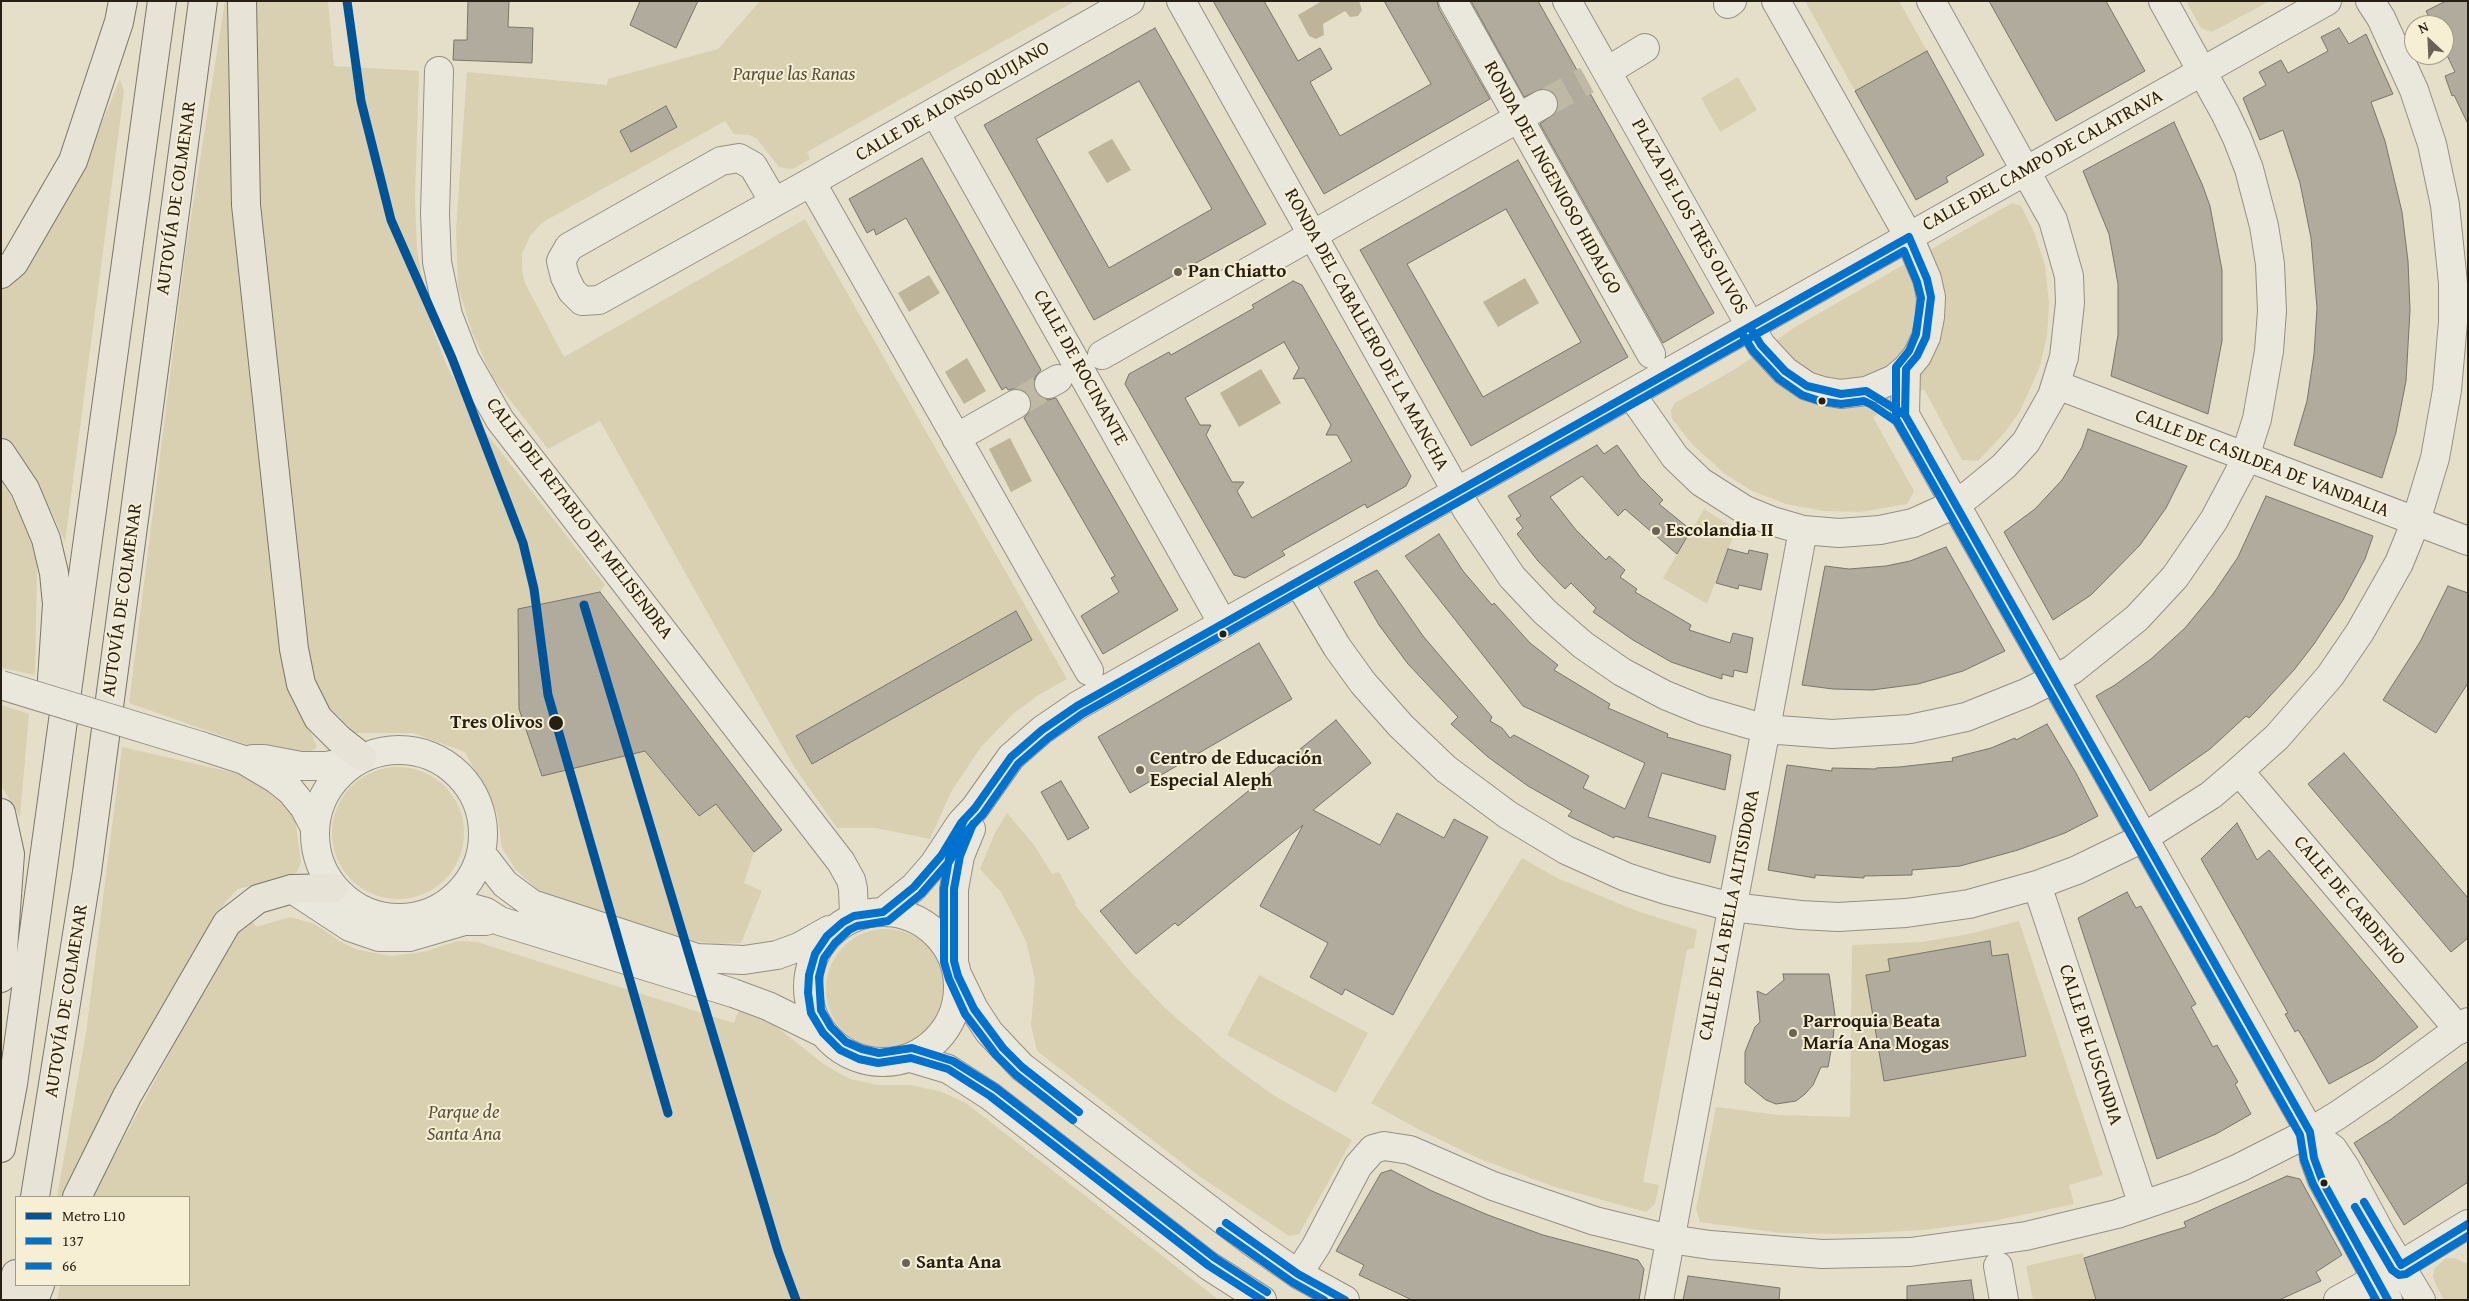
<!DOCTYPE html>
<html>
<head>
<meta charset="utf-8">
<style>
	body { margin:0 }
	#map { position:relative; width:2469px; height:1301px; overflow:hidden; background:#e5dfc9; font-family:"Gentium Book Plus",serif }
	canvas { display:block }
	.frame { position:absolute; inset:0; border:2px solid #271e14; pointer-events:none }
	.legend { position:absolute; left:15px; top:1196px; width:175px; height:90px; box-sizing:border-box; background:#f6efd4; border:1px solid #a39b87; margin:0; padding:6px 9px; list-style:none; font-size:15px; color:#271e14 }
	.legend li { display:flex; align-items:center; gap:10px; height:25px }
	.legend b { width:25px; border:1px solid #a39b87 }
	.north { position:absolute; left:2404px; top:15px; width:50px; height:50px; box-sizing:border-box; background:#f6efd4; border:1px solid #a39b87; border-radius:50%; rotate:335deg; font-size:14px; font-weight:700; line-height:20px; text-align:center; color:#271e14 }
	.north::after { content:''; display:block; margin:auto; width:18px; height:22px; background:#6a6253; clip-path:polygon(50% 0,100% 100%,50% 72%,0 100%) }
</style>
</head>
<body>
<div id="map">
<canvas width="2469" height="1301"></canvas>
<div class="frame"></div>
<ul class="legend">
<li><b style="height:6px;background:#015396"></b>Metro L10</li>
<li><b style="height:6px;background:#0072ce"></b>137</li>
<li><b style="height:6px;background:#0072ce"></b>66</li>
</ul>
<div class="north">N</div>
</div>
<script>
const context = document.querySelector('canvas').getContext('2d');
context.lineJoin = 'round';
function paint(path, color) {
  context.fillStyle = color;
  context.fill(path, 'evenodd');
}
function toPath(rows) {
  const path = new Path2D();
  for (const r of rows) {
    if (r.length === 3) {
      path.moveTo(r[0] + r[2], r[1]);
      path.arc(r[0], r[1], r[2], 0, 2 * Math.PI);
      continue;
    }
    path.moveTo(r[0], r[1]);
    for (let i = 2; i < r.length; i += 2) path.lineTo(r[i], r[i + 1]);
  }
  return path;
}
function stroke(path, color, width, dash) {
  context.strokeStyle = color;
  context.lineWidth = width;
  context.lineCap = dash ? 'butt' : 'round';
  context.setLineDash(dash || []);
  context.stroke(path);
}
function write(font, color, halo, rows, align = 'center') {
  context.font = font + ' "Gentium Book Plus",serif';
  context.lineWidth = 4;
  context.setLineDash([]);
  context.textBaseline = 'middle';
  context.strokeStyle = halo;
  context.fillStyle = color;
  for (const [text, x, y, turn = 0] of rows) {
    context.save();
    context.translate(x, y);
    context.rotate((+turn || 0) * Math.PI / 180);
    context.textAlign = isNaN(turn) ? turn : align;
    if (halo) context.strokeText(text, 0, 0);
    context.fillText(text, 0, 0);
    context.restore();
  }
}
paint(toPath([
	[225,1,233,1,288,676,317,747,305,756,273,754,129,703,186,249],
	[251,1,328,1,334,66,419,71,415,199,417,251,433,330,446,364,464,398,486,433,605,585,600,592,518,610,519,709,542,776,645,751,698,816,716,804,754,852,744,883,762,891,741,943,717,944,688,940,541,893,516,870,502,848,497,813,465,752,413,733,354,733,331,719,310,672,264,253,254,136],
	[760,1,1075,1,807,152,810,159,793,169,779,167,757,139,750,135,734,134,725,121,543,222,530,236,522,254,522,270,525,283,564,357,805,219,1067,679,1040,694,1013,714,981,747,951,792,930,839,876,828,837,828,793,765,600,421,548,449,493,378,472,332,458,287,456,229,467,72,607,85,608,79,718,49],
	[1805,1,1899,1,1927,51,1855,91],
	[2186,1,2268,1,2268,2,2212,32,2201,28],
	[1738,77,1757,110,1720,132,1701,98],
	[120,79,124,91,65,542,42,491,1,434,1,289,37,246,82,171],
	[2012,203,2021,206,2034,232,2045,265,2049,303,2047,337,2039,369,2020,411,2006,431,1978,461,1962,460,1924,389,1873,417,1914,491,1907,504,1860,512,1824,511,1786,504,1752,491,1725,474,1693,445,1672,419,1671,410,1675,403,1737,368,1795,327],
	[1,480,26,522,37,566,35,675,1,668],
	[1704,509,1736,529,1707,604,1663,578],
	[1,705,29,714,20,817,1,785],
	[122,747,244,775,284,798,295,818,301,862,297,872,288,877,238,889,226,901,84,1155,64,1197,57,1197,86,1033],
	[398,833,66],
	[1007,813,1034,845,1052,874,1059,872,1076,903,1075,905,1127,968,1165,1008,1225,1060,1273,1095,1352,1140,1299,1234,1289,1236,1199,1176,1037,1051,1031,1025,1035,979,1026,941,1001,892,980,869,995,833],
	[1522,858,1557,878,1637,911,1697,930,1694,948,1687,950,1643,1182,1659,1185,1655,1204,1646,1212,1555,1187,1480,1159,1416,1128,1371,1103],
	[290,917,315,924,341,942,358,950,391,956,423,952,458,941,477,942,734,1023,739,1010,772,1023,825,1065,850,1079,879,1085,910,1085,939,1091,966,1103,1219,1300,57,1300,60,1285,189,1285,189,1197,92,1197,233,936,252,919,256,927],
	[2019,921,2103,1175,2069,1185,2074,1204,1993,1221,1924,1230,1851,1234,1781,1233,1700,1222,1696,1209,1716,1107,1779,1115,1850,1117,1852,945,1921,942,1969,934],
	[886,989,60],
	[1259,975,1368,1033,1336,1093,1227,1035],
	[2083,1253,2096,1300,2033,1300,2026,1266],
	[2446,1258,2454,1258,2468,1264,2468,1300,2444,1300,2436,1285,2433,1277,2434,1269]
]), '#d9d0b2');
paint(toPath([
	[1322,1,1359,1,1362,10,1358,16,1350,17,1345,11,1323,24,1324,35,1316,39,1309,36,1298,15],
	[1112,139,1131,170,1107,183,1088,152],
	[929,275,940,293,909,312,898,293],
	[1525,278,1539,303,1498,327,1483,302],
	[967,358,986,391,964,404,945,372],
	[1261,369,1281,403,1239,427,1220,393],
	[1010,438,1032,481,1011,492,989,449]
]), '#bdb499');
const building = toPath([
	[468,1,509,1,508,27,533,28,532,63,453,60,454,40,467,40,468,1],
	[640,1,698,1,676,48,630,25,640,1],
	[1213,1,1264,1,1298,61,1320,48,1332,69,1310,82,1340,136,1431,84,1384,1,1437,1,1439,9,1490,99,1324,194,1213,1],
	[1471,1,1538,1,1714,313,1663,343,1540,124,1556,112,1559,105,1557,97,1551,91,1544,88,1524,97,1471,1],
	[1989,1,2106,1,2145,71,2056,121,1989,1],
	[2446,1,2468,1,2468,124,2454,95,2452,96,2445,76,2455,72,2444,49,2444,25,2433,25,2426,11,2446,1],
	[1155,28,1266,224,1094,320,984,125,1155,28],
	[1139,81,1212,209,1109,268,1036,139,1139,81],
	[2339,28,2349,44,2366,34,2393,94,2371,102,2385,141,2402,212,2408,261,2410,310,2406,381,2396,432,2382,478,2294,445,2307,401,2314,354,2317,308,2311,238,2300,183,2283,130,2260,140,2243,98,2266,85,2259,72,2281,60,2288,73,2328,51,2321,37,2339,28],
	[1927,51,1984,155,1946,177,1948,182,1916,200,1855,91,1927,51],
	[666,106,677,127,631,152,620,131,666,106],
	[2174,122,2202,184,2210,206,2222,270,2222,341,2208,414,2111,376,2118,335,2118,284,2109,234,2083,171,2174,122],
	[922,158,1041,370,1036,376,1033,383,1036,392,1041,398,1048,400,1056,398,1178,610,1103,654,1081,616,1119,592,1111,578,1115,576,1024,418,1030,411,1032,405,1030,397,1024,391,1017,388,1008,390,1006,387,1002,390,906,218,876,235,874,229,867,233,849,199,922,158],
	[1518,160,1628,357,1471,446,1360,250,1518,160],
	[1506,209,1581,342,1483,397,1407,264,1506,209],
	[1293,281,1302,285,1411,476,1406,486,1367,508,1365,504,1282,551,1285,555,1245,578,1234,575,1125,384,1129,374,1169,352,1171,355,1254,308,1252,305,1293,281],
	[1284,342,1299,368,1293,379,1304,378,1331,425,1326,435,1337,435,1352,461,1252,518,1237,491,1244,482,1232,482,1206,435,1211,425,1200,425,1185,398,1284,342],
	[2088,429,2187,466,2166,508,2140,545,2091,595,2053,620,2004,532,2035,509,2062,480,2082,447,2088,429],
	[1597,445,1604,454,1617,445,1640,477,1663,500,1659,504,1691,530,1677,554,1625,509,1618,516,1582,476,1550,497,1576,530,1606,560,1609,556,1625,570,1620,577,1637,589,1635,592,1691,625,1689,630,1730,643,1733,633,1753,638,1747,673,1734,670,1733,677,1722,674,1722,679,1671,662,1633,640,1593,612,1596,608,1571,583,1565,589,1538,561,1517,534,1523,528,1516,519,1521,516,1508,496,1597,445],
	[2266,496,2373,536,2365,559,2343,600,2314,644,2294,670,2257,710,2249,718,2246,716,2210,749,2150,791,2096,696,2115,685,2151,659,2185,628,2213,594,2238,557,2266,496],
	[1439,534,1463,571,1492,605,1494,603,1530,643,1558,665,1554,670,1610,704,1608,708,1668,734,1667,737,1731,755,1725,790,1662,773,1648,817,1716,836,1710,863,1615,836,1614,838,1568,816,1572,811,1528,786,1488,757,1451,724,1458,717,1408,664,1379,625,1354,582,1377,570,1423,636,1492,717,1490,721,1502,728,1510,738,1514,735,1589,776,1583,788,1625,809,1645,763,1523,706,1405,556,1439,534],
	[1946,547,2005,651,1963,671,1918,684,1872,690,1833,689,1802,685,1825,566,1849,569,1886,566,1910,561,1946,547],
	[1728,549,1748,554,1749,550,1768,554,1761,590,1739,585,1738,589,1716,583,1728,549],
	[2448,586,2468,593,2468,683,2436,733,2383,700,2420,642,2448,586],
	[600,592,782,830,754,852,716,804,699,816,645,751,542,776,519,709,518,609,600,592],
	[1016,611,1032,640,812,764,796,736,1016,611],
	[1259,643,1292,699,1130,793,1098,737,1259,643],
	[1336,720,1371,763,1313,810,1380,845,1397,813,1444,838,1454,819,1488,837,1393,1015,1345,989,1342,995,1310,977,1328,943,1260,906,1303,825,1178,926,1175,923,1136,954,1100,911,1336,720],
	[2047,724,2076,773,2098,816,2065,833,2018,850,1960,866,1912,870,1912,875,1864,876,1864,878,1815,875,1815,878,1768,870,1787,765,1832,771,1832,768,1876,769,1876,768,1899,767,1953,761,1952,758,1991,748,2015,738,2016,740,2047,724],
	[2344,753,2468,898,2468,938,2451,952,2308,784,2344,753],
	[1061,781,1089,828,1068,840,1041,792,1061,781],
	[2237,823,2257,860,2269,850,2418,1027,2374,1060,2329,1084,2302,1036,2298,1030,2295,1032,2285,1014,2288,1013,2201,859,2237,823],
	[2127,892,2136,908,2141,906,2196,1004,2191,1007,2213,1047,2217,1045,2238,1082,2235,1084,2251,1114,2216,1134,2157,1159,2078,918,2127,892],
	[1990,941,1992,956,2008,954,2026,1056,1884,1081,1866,975,1890,971,1888,959,1990,941],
	[1783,974,1829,974,1835,1015,1833,1040,1828,1067,1821,1067,1813,1085,1805,1094,1796,1101,1776,1104,1766,1100,1745,1083,1745,1052,1755,1027,1760,1022,1757,991,1766,995,1784,980,1783,974],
	[2468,1061,2468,1182,2404,1225,2354,1143,2390,1120,2468,1061],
	[1391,1170,1432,1191,1488,1215,1543,1235,1638,1260,1644,1269,1639,1300,1412,1300,1359,1275,1364,1265,1336,1251,1381,1173,1391,1170],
	[2287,1176,2300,1179,2342,1255,2316,1272,2321,1281,2279,1300,2096,1300,2084,1258,2186,1227,2184,1222,2287,1176],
	[1688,1276,1780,1288,1779,1300,1683,1300,1688,1276],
	[1971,1280,1974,1300,1907,1300,1907,1286,1971,1280]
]);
paint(building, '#b0ab9c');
stroke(building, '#797569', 1);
stroke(toPath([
	[1543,104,1587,80],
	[1016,404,1049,384]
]), '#bfb8a5', 28, [28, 14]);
const minor = toPath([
	[1181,1,1467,510,1512,577,1545,612,1583,645,1622,672,1665,695,1704,711,1752,725,1778,730,1832,734,1910,729,1966,717,2026,693,2072,670,2137,618,2175,577,2214,520,2241,469,2257,419,2269,351,2272,311,2270,264,2264,226,2249,169,2237,138,2225,113,2163,1],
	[1453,1,1651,354],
	[1567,1,1761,345,1785,371,1807,386,1823,391,1841,394,1866,391,1894,379,1906,369,1917,356,1926,337,1930,317,1931,297,1927,279,1909,237,1776,1],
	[1728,4,1732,1],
	[1614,67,1645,48],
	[439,71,435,214,437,262,448,315,465,359,500,420,841,862,851,880,853,889,854,916],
	[935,112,1223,624],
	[811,182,1089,671],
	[774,202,753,166,739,158,721,161,569,247,561,261,565,277,572,291,582,301,599,300,811,182,1130,1],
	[1323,229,1543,104],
	[1102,355,1302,241],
	[1906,369,1905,415,2310,1132,2314,1158,2322,1180,2388,1300],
	[1049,384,1058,379],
	[2057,385,2468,541],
	[1631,394,1675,457,1701,482,1745,510,1772,521,1803,530,1839,533,1880,530,1913,523,1955,504,1970,494,2004,466,2026,442,2052,396,2064,357,2070,303,2069,276,2053,220,1931,1],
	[956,438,1016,404],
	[1298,581,1337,647,1363,683,1401,726,1446,769,1508,815,1566,850,1626,877,1666,890,1732,907,1800,915,1838,917,1906,913,1969,904,2037,885,2077,870,2143,838,2211,795,2239,771,2277,737,2330,676,2360,632,2399,563,2416,521,2435,458,2447,390,2453,322,2453,283,2445,205,2432,144,2414,90,2381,18,2370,1],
	[201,746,244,760,276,779,291,791,304,807,313,824],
	[399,834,84],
	[253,759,264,759,301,766,326,766,353,761],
	[2239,771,2459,1030],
	[481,853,505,884,532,904,697,958,744,960,777,955,799,947,829,930],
	[2037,885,2143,1205],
	[292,889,350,927,379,937,409,937,464,921,486,921],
	[444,905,468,907,486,912,500,921,733,993,768,1006,823,1033],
	[883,987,75],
	[883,912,914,887,934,864,961,823,975,808,1011,757,1042,730,1077,706,2327,1],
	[954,961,954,889,960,856,971,829],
	[958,976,974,1009,989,1032,1022,1067,1252,1242,1298,1274,1345,1300],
	[911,1058,948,1069,990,1096,1209,1266,1262,1300],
	[2310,1132,2333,1149,2345,1167,2381,1234,2421,1300],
	[1998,1266,2004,1300],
	[1298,1274,1316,1246,1358,1166,1373,1149,1384,1146,1410,1150,1493,1186,1595,1221,1670,1239,1710,1245,1822,1254,1910,1252,2026,1236,2117,1214,2193,1188,2239,1168,2310,1132,2338,1115,2392,1078,2468,1022],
	[1659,1300,1803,530],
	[2338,1300,2401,1265,2468,1224]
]);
const highway = toPath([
	[242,1,246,205,294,649,301,684,318,718,339,739,362,757],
	[1,274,14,263,73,161,119,22,123,1],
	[1,453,25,489,46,539,54,573,57,604,52,680],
	[1,813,10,854,1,978],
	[1,1148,13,1084,162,1],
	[35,1197,87,872,203,1],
	[77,1197,127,1096,227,923,258,899,292,889,333,888],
	[9,1300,16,1274],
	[34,1300,40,1285]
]);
stroke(minor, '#948f82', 30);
stroke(highway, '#797569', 30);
stroke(minor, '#eae8dc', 28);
stroke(highway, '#e7e3d6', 28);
const minorBridge = toPath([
	[1,685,201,746]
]);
stroke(minorBridge, '#948f82', 30, []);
stroke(minorBridge, '#eae8dc', 28);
stroke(toPath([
	[1750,327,1761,345,1785,371,1807,386,1841,394,1866,391,1905,415,1924,448],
	[973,824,960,856,954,889,954,961,958,976,974,1009,1003,1048,1022,1067,1079,1112],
	[2364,1202,2401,1265,2468,1224],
	[1226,1223,1298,1274,1345,1300],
	[1262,1300,1209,1266,990,1096,948,1069,911,1058,878,1063,859,1059,840,1050,823,1033,811,1013,808,993,809,975,815,954,827,936,843,922,854,916,883,912,914,887,941,856,961,823,975,808,1011,757,1042,730,1077,706,1909,237,1927,279,1931,297,1926,337,1917,356,1906,369,1905,415,2310,1132,2314,1158,2322,1180,2388,1300]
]), '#0072ce', 8);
stroke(toPath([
	[1741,332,1753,351,1779,379,1802,395,1820,401,1841,404,1864,401,1872,405,1897,422,1915,453],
	[964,820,950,853,944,888,944,962,949,979,965,1014,996,1055,1016,1075,1073,1120],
	[2355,1207,2392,1270,2399,1275,2406,1274,2468,1236],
	[1220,1231,1292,1282,1324,1300],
	[1267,1292,1215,1258,996,1088,953,1061,912,1048,879,1053,862,1049,846,1042,831,1027,821,1010,819,977,824,958,835,943,849,930,857,926,888,921,921,894,949,862,969,829,983,814,1018,764,1048,738,1082,714,1904,251,1917,282,1921,298,1916,334,1909,351,1896,367,1896,419,2300,1135,2304,1160,2313,1184,2376,1300]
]), '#0072ce', 8);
stroke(toPath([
	[347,1,361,101,391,220,452,358,523,543,534,589,548,695,668,1113],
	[584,605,778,1251,796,1300]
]), '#015396', 9);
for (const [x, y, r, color] of [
	[1178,272,5,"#6a6253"],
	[1822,401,4.5,"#271e14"],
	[1656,531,5,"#6a6253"],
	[1223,634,4.5,"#271e14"],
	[556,723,8,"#271e14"],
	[1140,770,5,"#6a6253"],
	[1793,1033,5,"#6a6253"],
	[2324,1183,4.5,"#271e14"],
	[906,1263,5,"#6a6253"]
]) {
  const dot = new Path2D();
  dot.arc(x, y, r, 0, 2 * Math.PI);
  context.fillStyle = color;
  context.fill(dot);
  stroke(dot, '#f6efd4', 2);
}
write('italic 19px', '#59503e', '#f6efd4', [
	["Parque las Ranas",794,75],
	["Parque de",464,1113],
	["Santa Ana",464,1135]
]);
write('19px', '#271e14', '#f6efd4', [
	["CALLE DE ALONSO QUIJANO",953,102,-30],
	["CALLE DEL CAMPO DE CALATRAVA",2043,161,-29],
	["RONDA DEL INGENIOSO HIDALGO",1552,178,61],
	["AUTOVÍA DE COLMENAR",177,198,-82],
	["PLAZA DE LOS TRES OLIVOS",1689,217,61],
	["RONDA DEL CABALLERO DE LA MANCHA",1366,330,61],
	["CALLE DE ROCINANTE",1080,368,61],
	["CALLE DE CASILDEA DE VANDALIA",2262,464,21],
	["CALLE DEL RETABLO DE MELISENDRA",579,519,53],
	["AUTOVÍA DE COLMENAR",123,600,-82],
	["CALLE DE CARDENIO",2349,901,50],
	["CALLE DE LA BELLA ALTISIDORA",1730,915,-79],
	["AUTOVÍA DE COLMENAR",67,1001,-81],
	["CALLE DE LUSCINDIA",2090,1045,72]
]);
write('bold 19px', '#271e14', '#f6efd4', [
	["Pan Chiatto",1188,272],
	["Escolandia II",1666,531],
	["Centro de Educación",1150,759],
	["Especial Aleph",1150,781],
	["Parroquia Beata",1803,1022],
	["María Ana Mogas",1803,1044],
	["Santa Ana",916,1263]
], 'left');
write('bold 19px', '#271e14', '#f6efd4', [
	["Tres Olivos",543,723]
], 'right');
</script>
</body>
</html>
